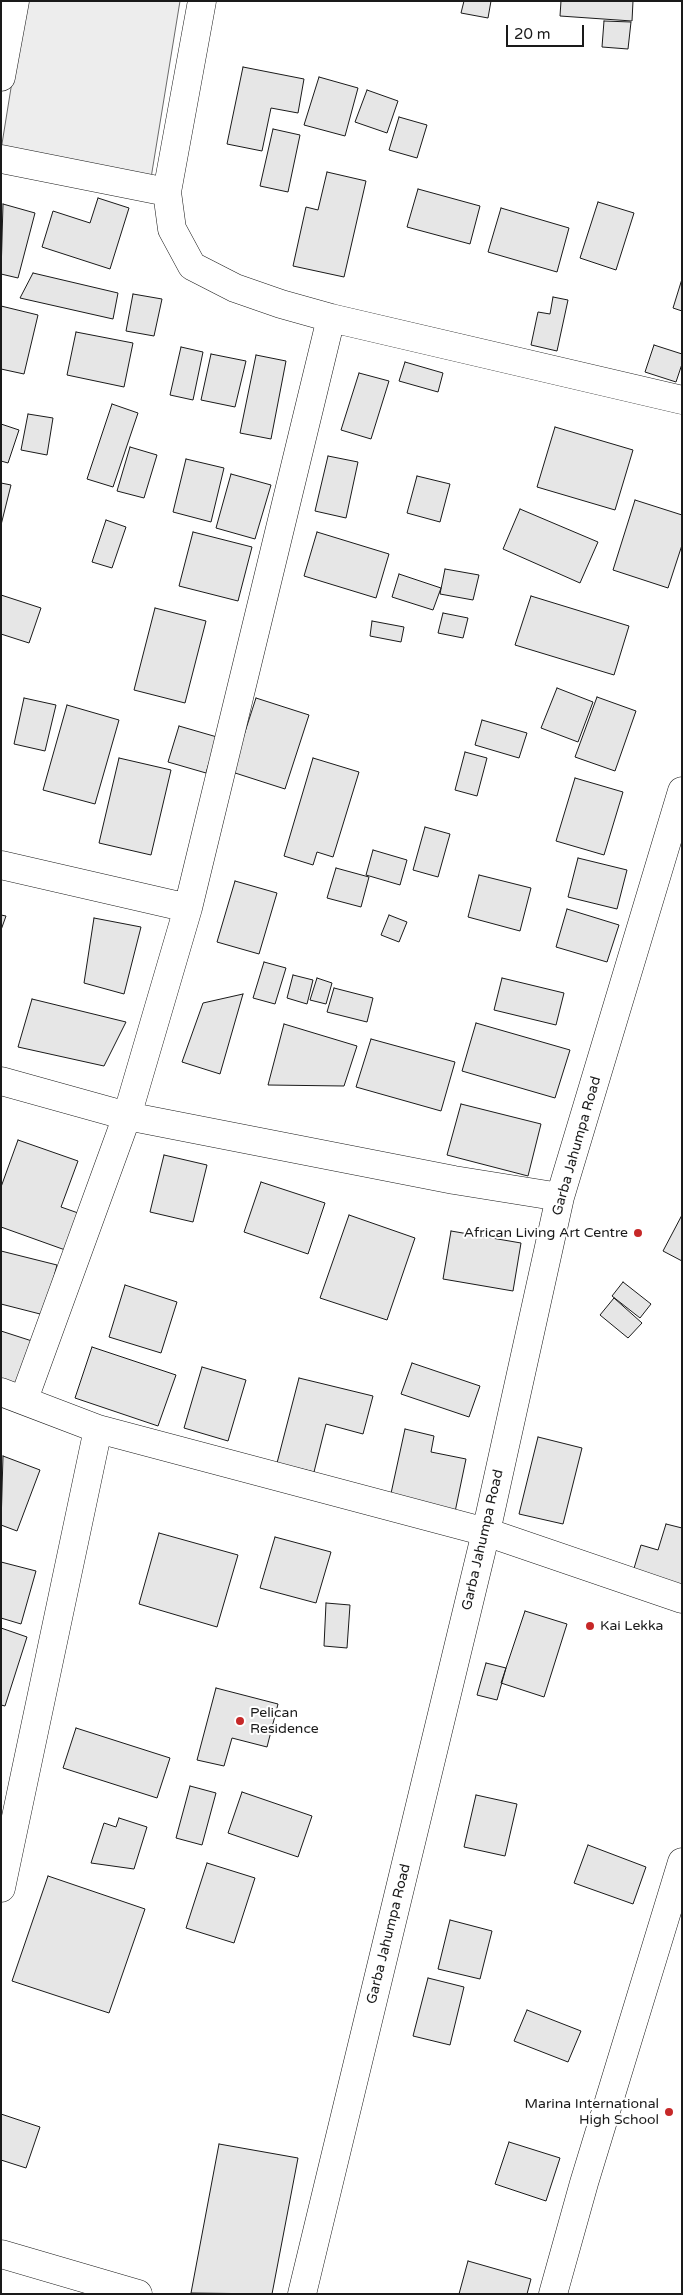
<!DOCTYPE html>
<html>
<head>
<meta charset="utf-8">
<style>
	body { margin:0 }
	#map { position:relative; width:683px; height:2295px; overflow:hidden; background:#fff; font-family:"Varela Round",sans-serif }
	canvas { display:block }
	.frame { position:absolute; inset:0; border:2px solid #1a1a1a; pointer-events:none }
	.scale { position:absolute; left:506px; top:25px; width:78px; height:22px; box-sizing:border-box; border:2px solid #1a1a1a; border-top:0; padding-left:6px; font-size:15px; line-height:18px; white-space:nowrap; color:#1a1a1a; -webkit-text-stroke:4px #fff; paint-order:stroke }
</style>
</head>
<body>
<div id="map">
<canvas width="683" height="2295"></canvas>
<div class="frame"></div>
<div class="scale">20 m</div>
</div>
<script>
const context = document.querySelector('canvas').getContext('2d');
context.lineJoin = 'round';
function paint(path, color) {
  context.fillStyle = color;
  context.fill(path, 'evenodd');
}
function toPath(rows) {
  const path = new Path2D();
  for (const r of rows) {
    path.moveTo(r[0], r[1]);
    for (let i = 2; i < r.length; i += 2) path.lineTo(r[i], r[i + 1]);
  }
  return path;
}
function stroke(path, color, width, dash) {
  context.strokeStyle = color;
  context.lineWidth = width;
  context.lineCap = dash ? 'butt' : 'round';
  context.setLineDash(dash || []);
  context.stroke(path);
}
function write(font, color, halo, rows, align = 'center') {
  context.font = font + ' "Varela Round",sans-serif';
  context.lineWidth = 4;
  context.setLineDash([]);
  context.textBaseline = 'middle';
  context.strokeStyle = halo;
  context.fillStyle = color;
  for (const [text, x, y, turn = 0] of rows) {
    context.save();
    context.translate(x, y);
    context.rotate((+turn || 0) * Math.PI / 180);
    context.textAlign = isNaN(turn) ? turn : align;
    if (halo) context.strokeText(text, 0, 0);
    context.fillText(text, 0, 0);
    context.restore();
  }
}
const green = toPath([
	[25,1,180,1,151,178,1,150,25,1]
]);
paint(green, '#ededed');
stroke(green, '#6a6a6a', 1);
const building = toPath([
	[464,1,491,1,488,18,461,13,464,1],
	[561,1,633,1,632,21,560,16,561,1],
	[604,21,631,22,628,49,602,47,604,21],
	[243,67,304,79,298,113,271,108,262,151,227,144,243,67],
	[319,77,358,88,345,136,304,125,319,77],
	[367,90,398,101,387,133,355,122,367,90],
	[399,117,427,125,417,158,389,150,399,117],
	[273,129,300,135,288,192,260,186,273,129],
	[327,172,366,181,344,277,293,266,306,207,318,210,327,172],
	[418,189,480,206,470,244,407,227,418,189],
	[98,198,129,208,110,269,42,247,53,211,90,223,98,198],
	[598,202,634,213,616,270,580,258,598,202],
	[3,204,35,213,18,278,1,274,3,204],
	[501,208,569,228,557,272,488,252,501,208],
	[33,273,118,293,113,319,20,298,33,273],
	[682,279,682,311,673,308,682,279],
	[133,294,162,299,154,336,126,331,133,294],
	[553,297,568,300,557,351,531,345,538,312,550,314,553,297],
	[1,306,38,315,24,374,1,369,1,306],
	[76,332,133,343,124,387,67,375,76,332],
	[654,345,682,354,682,364,676,382,645,372,654,345],
	[181,347,203,352,193,400,170,395,181,347],
	[211,354,246,361,235,407,201,400,211,354],
	[256,355,286,361,271,439,240,433,256,355],
	[405,362,443,373,438,392,399,381,405,362],
	[359,373,389,381,371,439,341,430,359,373],
	[112,404,138,413,113,487,87,479,112,404],
	[28,414,53,418,47,455,21,450,28,414],
	[1,424,19,430,8,463,1,461,1,424],
	[555,427,633,450,615,510,537,487,555,427],
	[130,447,157,455,144,498,117,491,130,447],
	[328,456,358,462,346,518,315,511,328,456],
	[186,459,224,468,211,522,173,512,186,459],
	[231,474,271,485,255,539,216,528,231,474],
	[417,476,450,484,440,522,407,513,417,476],
	[1,483,11,485,1,525,1,483],
	[635,500,682,515,682,545,668,588,613,570,635,500],
	[520,509,598,542,580,583,503,549,520,509],
	[106,520,126,527,112,568,92,562,106,520],
	[193,532,252,547,238,601,179,586,193,532],
	[317,532,389,554,376,598,304,576,317,532],
	[445,569,479,575,473,600,440,594,445,569],
	[399,574,441,588,433,610,392,597,399,574],
	[1,595,41,608,29,643,1,634,1,595],
	[531,596,629,626,614,675,515,645,531,596],
	[155,608,206,621,185,703,134,690,155,608],
	[443,613,468,618,463,638,438,633,443,613],
	[372,621,404,627,401,642,370,636,372,621],
	[557,688,593,702,578,742,541,728,557,688],
	[597,697,636,711,615,771,575,757,597,697],
	[24,698,56,705,45,751,14,744,24,698],
	[256,698,309,715,285,789,232,772,256,698],
	[67,705,119,720,95,804,43,790,67,705],
	[482,720,527,733,519,758,475,745,482,720],
	[179,726,217,737,206,773,168,762,179,726],
	[465,752,487,758,477,796,455,790,465,752],
	[119,758,171,770,151,855,99,843,119,758],
	[313,758,359,772,333,857,317,852,313,865,284,856,313,758],
	[575,778,623,792,604,855,556,841,575,778],
	[425,827,450,834,438,877,413,870,425,827],
	[373,850,407,860,400,885,366,875,373,850],
	[578,858,627,870,617,909,568,897,578,858],
	[336,868,369,877,361,907,327,898,336,868],
	[479,875,531,888,520,931,468,917,479,875],
	[235,881,277,893,259,954,217,942,235,881],
	[567,909,619,925,607,962,556,947,567,909],
	[1,915,6,916,1,930,1,915],
	[389,915,407,922,399,942,381,935,389,915],
	[94,918,141,927,124,994,84,983,94,918],
	[264,962,286,968,275,1004,253,998,264,962],
	[293,975,313,980,307,1004,287,998,293,975],
	[317,978,332,983,326,1004,310,1000,317,978],
	[502,978,564,993,556,1025,494,1010,502,978],
	[334,988,373,998,367,1022,327,1012,334,988],
	[243,994,220,1074,182,1062,203,1003,243,994],
	[32,999,126,1022,104,1066,18,1047,32,999],
	[476,1023,570,1050,555,1098,462,1071,476,1023],
	[284,1024,357,1046,344,1086,268,1085,284,1024],
	[371,1039,455,1062,441,1111,356,1087,371,1039],
	[461,1104,541,1124,528,1176,447,1155,461,1104],
	[18,1140,78,1161,61,1207,81,1214,68,1251,1,1227,1,1187,18,1140],
	[164,1155,207,1165,193,1222,150,1212,164,1155],
	[261,1182,325,1203,308,1254,244,1232,261,1182],
	[349,1215,415,1238,387,1320,320,1298,349,1215],
	[682,1215,682,1261,663,1251,682,1215],
	[451,1231,521,1243,513,1291,443,1279,451,1231],
	[1,1251,57,1265,44,1315,1,1304,1,1251],
	[623,1282,651,1304,640,1318,612,1296,623,1282],
	[125,1285,177,1302,161,1353,109,1337,125,1285],
	[614,1298,642,1323,628,1338,600,1315,614,1298],
	[1,1331,32,1341,16,1389,1,1384,1,1331],
	[92,1347,176,1375,158,1426,75,1398,92,1347],
	[412,1363,480,1386,469,1417,401,1394,412,1363],
	[202,1367,246,1380,228,1441,184,1428,202,1367],
	[299,1378,373,1396,363,1434,326,1424,314,1472,277,1463,299,1378],
	[405,1429,434,1436,431,1452,466,1459,455,1512,390,1498,405,1429],
	[538,1437,582,1448,563,1524,519,1514,538,1437],
	[3,1456,40,1470,17,1531,1,1525,3,1456],
	[666,1524,682,1528,682,1590,632,1575,641,1545,658,1550,666,1524],
	[159,1533,238,1555,217,1627,139,1604,159,1533],
	[275,1537,331,1552,316,1603,260,1588,275,1537],
	[1,1562,36,1571,21,1624,1,1618,1,1562],
	[326,1603,350,1605,347,1648,324,1646,326,1603],
	[525,1611,567,1624,544,1697,501,1683,525,1611],
	[1,1628,27,1637,5,1706,1,1705,1,1628],
	[486,1663,506,1668,497,1700,477,1695,486,1663],
	[216,1688,278,1704,267,1747,232,1738,224,1766,197,1760,216,1688],
	[76,1728,170,1758,157,1798,63,1768,76,1728],
	[190,1786,216,1793,202,1845,176,1838,190,1786],
	[242,1792,312,1816,298,1857,228,1833,242,1792],
	[476,1795,517,1804,505,1856,464,1847,476,1795],
	[119,1818,147,1827,134,1869,91,1863,104,1823,116,1827,119,1818],
	[588,1845,646,1867,633,1904,574,1883,588,1845],
	[207,1863,255,1878,234,1943,186,1928,207,1863],
	[48,1876,145,1909,109,2013,12,1981,48,1876],
	[450,1920,492,1931,480,1979,438,1969,450,1920],
	[428,1978,464,1987,450,2045,413,2036,428,1978],
	[527,2010,581,2031,568,2062,514,2041,527,2010],
	[1,2114,40,2127,26,2168,1,2160,1,2114],
	[509,2142,560,2158,546,2201,495,2184,509,2142],
	[219,2144,298,2158,272,2294,191,2293,219,2144],
	[468,2261,531,2279,527,2294,459,2294,468,2261]
]);
paint(building, '#e6e6e6');
stroke(building, '#1a1a1a', 1);
const minor = toPath([
	[202,1,167,192,172,229,192,266,235,288,281,304,331,318,682,400],
	[1,77,15,1],
	[1,159,167,192],
	[1,865,188,908],
	[1,1081,127,1116,454,1180,560,1197],
	[1,1392,98,1429,486,1532,682,1599],
	[24,1399,127,1116,188,908,331,318],
	[1,1888,98,1429],
	[1,2254,138,2294],
	[302,2294,486,1532,560,1197,682,791],
	[553,2294,584,2183,682,1862]
]);
stroke(minor, '#1a1a1a', 29);
stroke(minor, '#fff', 28);
for (const [x, y, r, color] of [
	[638,1233,5,"#c62828"],
	[590,1626,5,"#c62828"],
	[240,1721,5,"#c62828"],
	[669,2112,5,"#c62828"]
]) {
  const dot = new Path2D();
  dot.arc(x, y, r, 0, 2 * Math.PI);
  context.fillStyle = color;
  context.fill(dot);
  stroke(dot, '#fff', 2);
}
write('14px', '#1a1a1a', '#fff', [
	["Garba Jahumpa Road",577,1146,-74],
	["Garba Jahumpa Road",483,1540,-77],
	["Garba Jahumpa Road",389,1934,-76]
]);
write('14px', '#1a1a1a', '#fff', [
	["African Living Art Centre",628,1233],
	["Kai Lekka",600,1626,"left"],
	["Pelican",250,1713,"left"],
	["Residence",250,1729,"left"],
	["Marina International",659,2104],
	["High School",659,2120]
], 'right');
</script>
</body>
</html>
